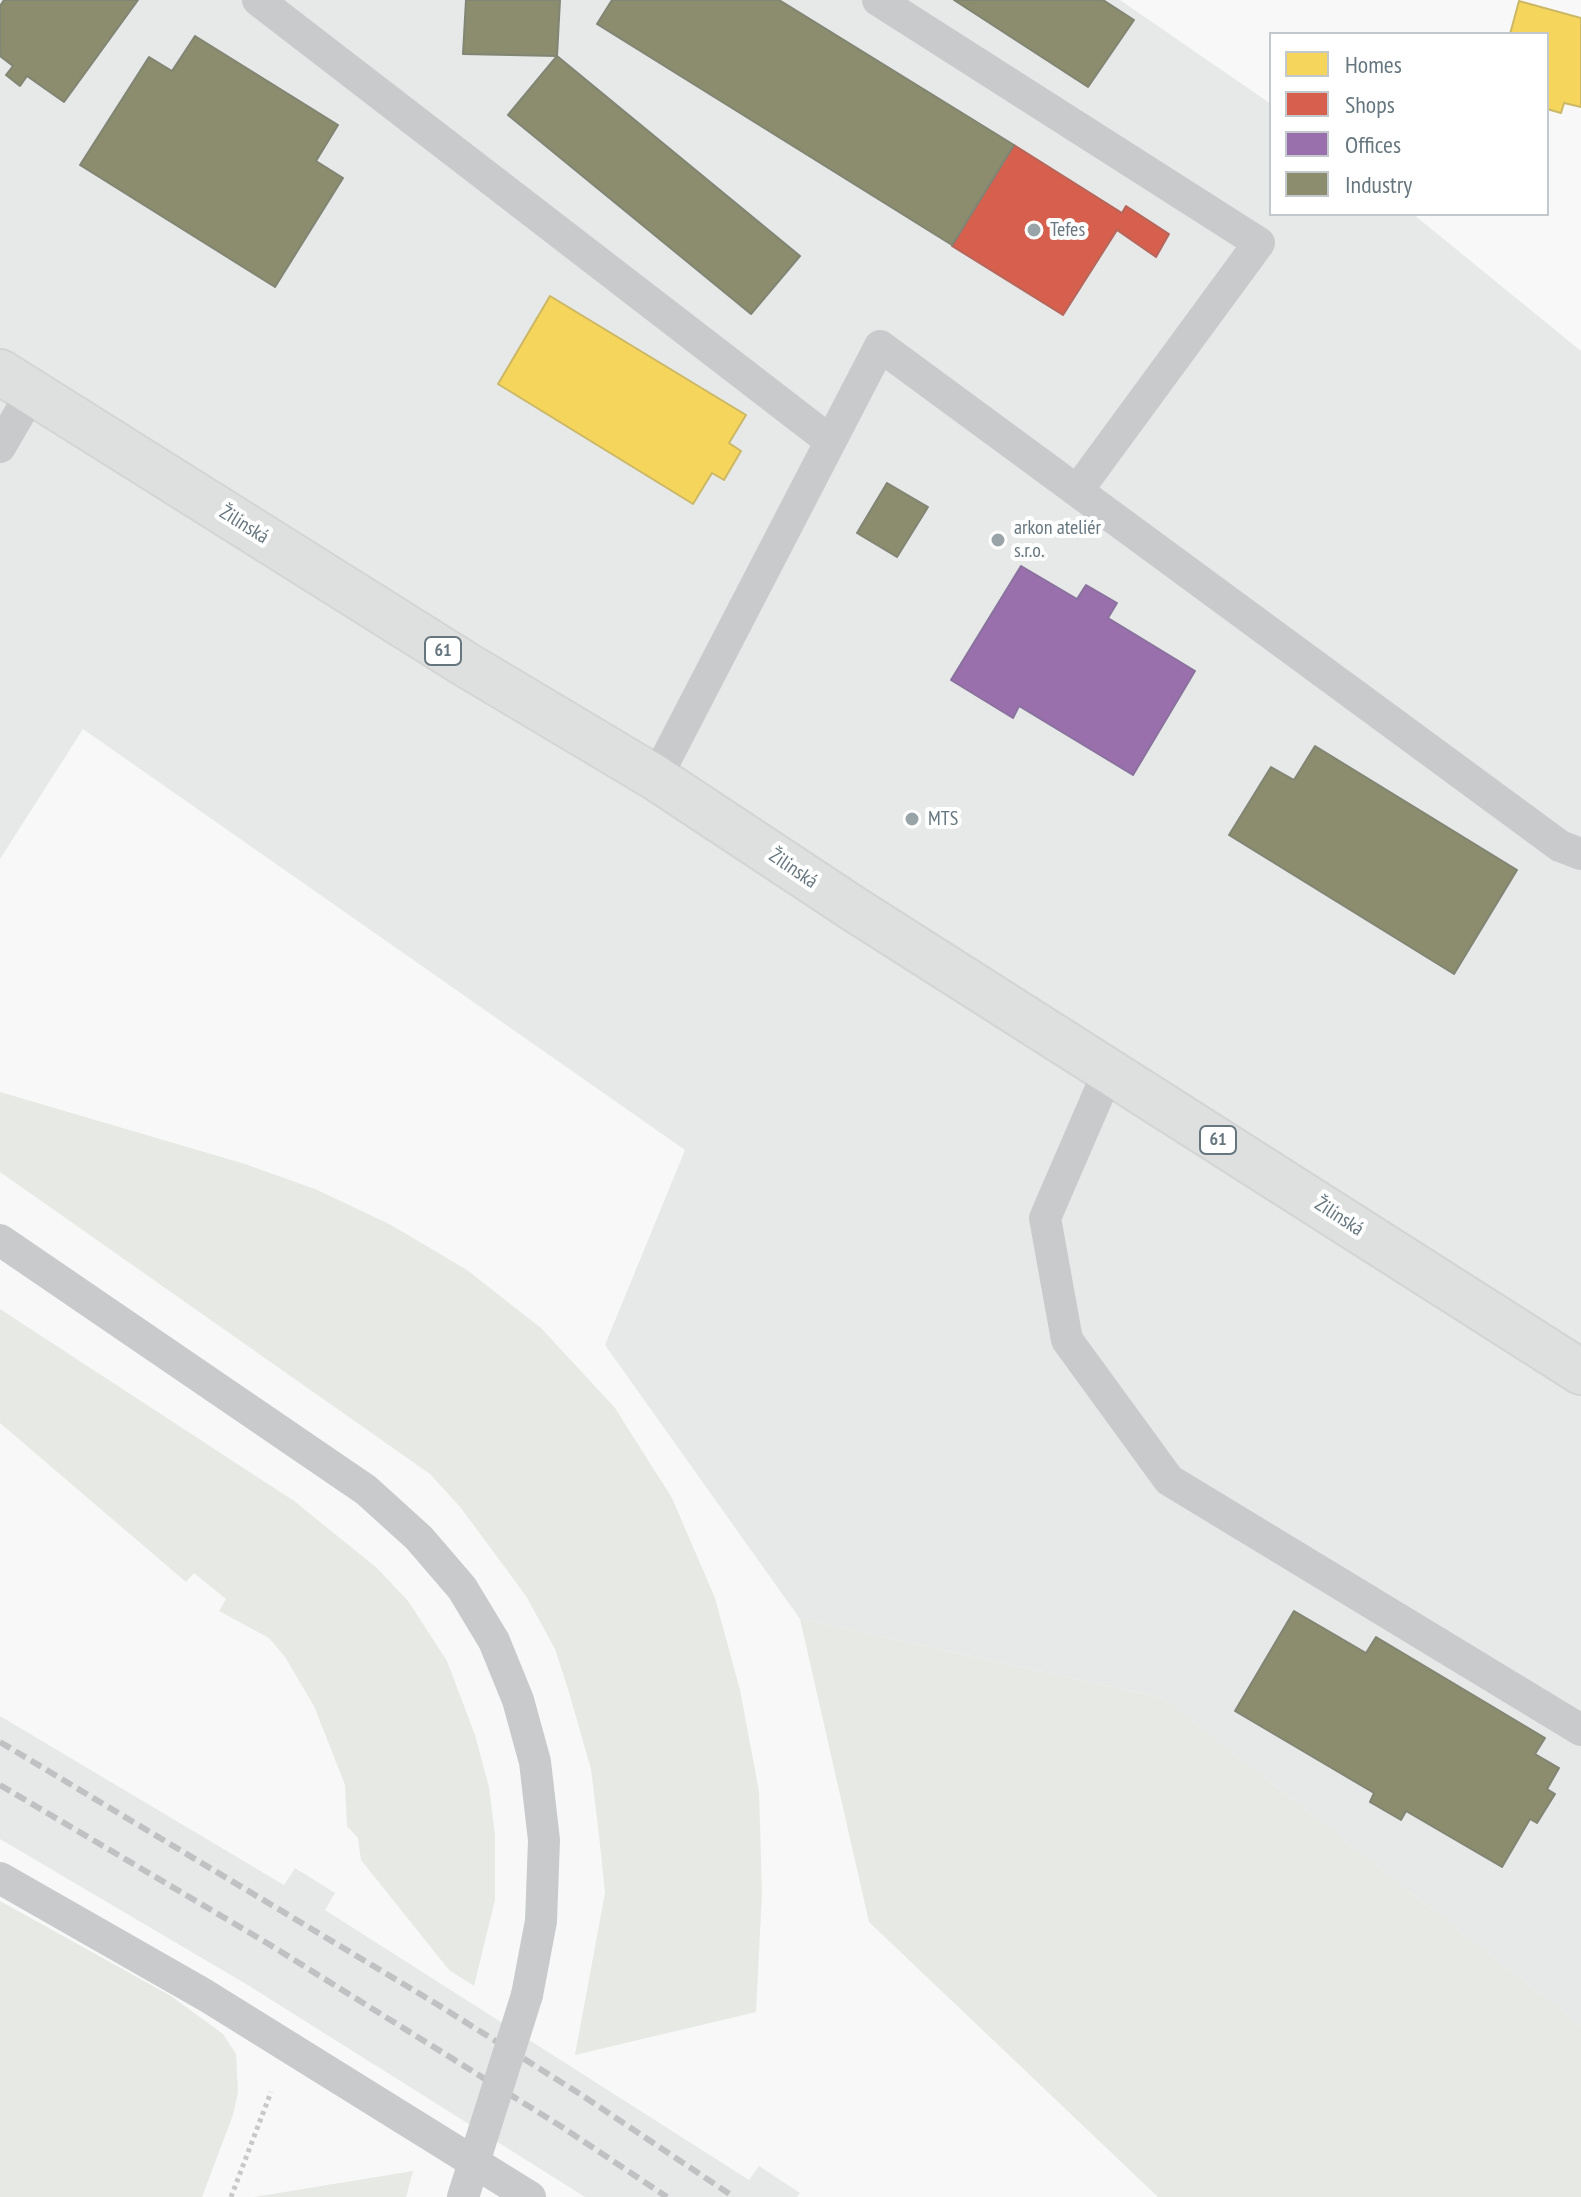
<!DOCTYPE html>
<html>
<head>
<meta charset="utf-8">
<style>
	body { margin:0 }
	#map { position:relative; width:1581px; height:2197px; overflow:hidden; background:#f8f8f8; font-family:"PT Sans Narrow",sans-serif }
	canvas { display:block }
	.legend { position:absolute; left:1269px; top:32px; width:280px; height:184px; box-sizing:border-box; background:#fff; border:2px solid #c2c8cc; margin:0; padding:10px 14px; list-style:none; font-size:24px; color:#66767f }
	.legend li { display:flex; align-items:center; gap:16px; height:40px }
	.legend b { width:40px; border:2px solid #c2c8cc }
</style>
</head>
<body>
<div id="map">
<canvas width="1581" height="2197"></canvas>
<ul class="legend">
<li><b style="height:22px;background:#f6d55c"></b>Homes</li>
<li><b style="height:22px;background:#d6604d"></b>Shops</li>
<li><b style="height:22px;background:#9970ab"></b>Offices</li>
<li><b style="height:22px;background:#8c8c6e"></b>Industry</li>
</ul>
</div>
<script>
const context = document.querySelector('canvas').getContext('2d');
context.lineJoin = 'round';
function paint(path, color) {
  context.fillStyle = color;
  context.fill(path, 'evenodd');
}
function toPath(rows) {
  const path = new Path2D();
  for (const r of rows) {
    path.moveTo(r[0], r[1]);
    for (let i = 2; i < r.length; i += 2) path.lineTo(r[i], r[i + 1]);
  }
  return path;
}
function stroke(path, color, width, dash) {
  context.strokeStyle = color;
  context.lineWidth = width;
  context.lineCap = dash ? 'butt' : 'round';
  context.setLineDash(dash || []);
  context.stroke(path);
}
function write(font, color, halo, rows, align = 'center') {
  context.font = font + ' "PT Sans Narrow",sans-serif';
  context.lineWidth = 8;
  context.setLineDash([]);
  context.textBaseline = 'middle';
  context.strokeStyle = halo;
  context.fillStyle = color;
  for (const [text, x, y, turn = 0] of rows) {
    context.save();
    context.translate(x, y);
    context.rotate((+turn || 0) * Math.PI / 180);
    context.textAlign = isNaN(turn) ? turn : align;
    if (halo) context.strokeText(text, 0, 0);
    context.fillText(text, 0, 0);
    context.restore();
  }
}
paint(toPath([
	[0,0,1120,0,1271,104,1271,214,1413,214,1581,351,1581,2026,1163,1698,800,1619,605,1345,685,1150,83,729,0,859],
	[0,1716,284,1885,295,1868,335,1893,325,1910,749,2180,759,2166,800,2193,797,2197,585,2197,246,1984,0,1839]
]), '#e7e8e8');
paint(toPath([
	[0,1092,245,1164,315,1189,391,1225,467,1270,541,1328,615,1408,672,1498,715,1598,740,1690,759,1791,762,1893,756,2012,575,2055,605,1893,599,1835,591,1769,568,1689,555,1649,526,1596,461,1508,430,1474,0,1172],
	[0,1309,294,1501,377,1568,408,1601,447,1661,475,1735,489,1787,495,1835,495,1900,474,1986,449,1970,361,1860,358,1838,347,1826,345,1785,314,1706,285,1657,269,1638,219,1611,226,1599,194,1573,186,1582,0,1423],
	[800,1619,1163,1698,1581,2026,1581,2197,1158,2197,869,1922],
	[0,1901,171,1996,223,2034,236,2054,238,2092,233,2115,202,2197,0,2197],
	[413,2171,406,2197,254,2197]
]), '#e7e9e5');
const homes = toPath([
	[1519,1,1581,18,1581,107,1564,103,1561,113,1547,109,1547,34,1510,34,1519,1],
	[550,296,746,415,729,443,741,451,724,480,712,473,693,504,498,384,550,296]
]);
paint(homes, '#f6d55c');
stroke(homes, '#cbb866', 2);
const shops = toPath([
	[1014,145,1122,213,1126,206,1169,234,1156,257,1117,230,1063,315,952,246,1014,145]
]);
paint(shops, '#d6604d');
stroke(shops, '#b4675c', 2);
const offices = toPath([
	[1021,566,1077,599,1086,585,1117,603,1108,618,1195,671,1133,775,1019,706,1013,718,951,680,1021,566]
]);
paint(offices, '#9970ab');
stroke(offices, '#8a729e', 2);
const industry = toPath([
	[4,0,138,0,64,102,27,76,20,86,6,75,13,66,0,56,0,6,4,0],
	[466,0,560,0,557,56,463,54,466,0],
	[612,0,779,0,1014,145,952,245,597,24,612,0],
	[954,0,1103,0,1134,20,1088,87,954,0],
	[195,36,338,125,316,161,343,178,275,287,80,165,149,57,172,71,195,36],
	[557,56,800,256,751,314,508,115,557,56],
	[887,483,928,507,897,557,857,533,887,483],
	[1315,746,1517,870,1454,974,1229,835,1271,767,1294,780,1315,746],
	[1294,1611,1366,1653,1376,1637,1545,1738,1535,1754,1559,1768,1547,1789,1555,1794,1537,1823,1530,1819,1502,1867,1406,1811,1401,1820,1370,1802,1374,1793,1235,1711,1294,1611]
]);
paint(industry, '#8c8c6e');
stroke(industry, '#818573', 2);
const primary = toPath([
	[0,372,465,664,656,778,854,909,1581,1372]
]);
stroke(primary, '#d3d4d5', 48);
stroke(toPath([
	[231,2197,271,2092]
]), '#c7c8c9', 5, [4, 4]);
stroke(toPath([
	[258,0,829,440],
	[878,0,1259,243,1077,491],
	[0,447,32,392],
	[656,778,880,346,1560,846,1581,854],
	[1109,1070,1045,1218,1067,1340,1169,1480,1581,1730],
	[0,1240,366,1490,419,1538,462,1588,494,1641,518,1700,535,1762,544,1840,541,1921,527,1995],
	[0,1878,205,1995,530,2197]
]), '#c9cacb', 32);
stroke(primary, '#dedfdf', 44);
stroke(toPath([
	[0,1742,435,2003,580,2094,734,2197],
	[0,1785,267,1943,562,2127,667,2197]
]), '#bfc1c2', 6, [12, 6]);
stroke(toPath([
	[463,2197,527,1995]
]), '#c9cacb', 32);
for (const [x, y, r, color] of [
	[1034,230,8,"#99a4a9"],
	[998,540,8,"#99a4a9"],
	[912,819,8,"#99a4a9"]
]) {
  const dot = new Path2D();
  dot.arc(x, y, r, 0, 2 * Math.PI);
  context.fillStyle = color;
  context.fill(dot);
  stroke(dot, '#fff', 3);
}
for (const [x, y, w] of [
	[443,651,36],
	[1218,1140,36]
]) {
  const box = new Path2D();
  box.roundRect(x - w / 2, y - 14, w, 28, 6);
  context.fillStyle = '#fff';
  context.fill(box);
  stroke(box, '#66767f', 2);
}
write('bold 18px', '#66767f', null, [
	["61",443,651],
	["61",1218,1140]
]);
write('20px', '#66767f', '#fff', [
	["Tefes",1050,230],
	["arkon ateliér",1014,528],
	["s.r.o.",1014,551],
	["MTS",928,819]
], 'left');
write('20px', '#66767f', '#fff', [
	["Žilinská",244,525,32],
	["Žilinská",793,869,34],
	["Žilinská",1339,1217,33]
]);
</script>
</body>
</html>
